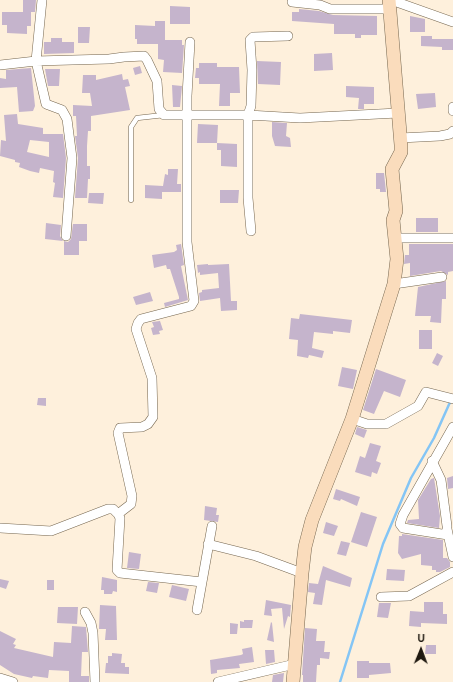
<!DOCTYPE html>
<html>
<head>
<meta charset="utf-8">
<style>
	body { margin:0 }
	#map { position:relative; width:453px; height:682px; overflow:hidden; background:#fef0dc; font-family:"DM Sans",sans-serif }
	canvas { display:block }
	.north { position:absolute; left:401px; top:630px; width:40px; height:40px; -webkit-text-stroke:3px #fef0dc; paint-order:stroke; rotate:1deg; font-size:11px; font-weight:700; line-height:16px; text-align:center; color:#1f1910 }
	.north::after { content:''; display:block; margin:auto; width:14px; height:18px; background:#1f1910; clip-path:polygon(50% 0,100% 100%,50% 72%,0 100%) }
</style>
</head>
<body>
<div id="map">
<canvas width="453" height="682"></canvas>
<div class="north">U</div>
</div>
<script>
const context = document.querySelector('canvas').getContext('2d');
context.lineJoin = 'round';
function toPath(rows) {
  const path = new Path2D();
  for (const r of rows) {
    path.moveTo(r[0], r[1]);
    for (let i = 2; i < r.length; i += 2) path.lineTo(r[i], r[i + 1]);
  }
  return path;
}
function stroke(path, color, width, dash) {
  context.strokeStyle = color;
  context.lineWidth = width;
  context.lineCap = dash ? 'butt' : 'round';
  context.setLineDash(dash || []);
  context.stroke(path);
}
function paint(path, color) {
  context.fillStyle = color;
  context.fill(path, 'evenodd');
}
stroke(toPath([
	[340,682,383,544,411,478,434,438,451,400]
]), '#84c5f5', 2.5);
paint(toPath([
	[23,0,36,0,35,12,31,12,31,26,27,26,27,34,7,33,7,25,2,25,2,12,23,12],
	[170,6,190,7,190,24,170,24],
	[299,9,319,11,333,15,377,16,377,35,361,35,361,38,355,38,355,34,334,34,334,24,292,21,292,12,299,12],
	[410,16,425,19,425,32,410,32],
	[155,21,165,21,165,40,182,40,182,45,184,45,182,73,163,72,164,60,158,59,158,44,137,44,137,39,135,39,135,25,155,26],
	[78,27,90,27,89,43,78,43],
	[421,36,432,36,432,39,453,39,453,50,442,50,442,47,421,46],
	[51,38,62,38,62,42,74,42,74,53,44,54,44,42,51,42],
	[332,53,333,70,314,71,314,54],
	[257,61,281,62,280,85,258,84],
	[199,63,217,63,217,67,239,67,240,93,230,93,230,106,219,106,220,84,199,84,199,78,195,78,196,68,199,68],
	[140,66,142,73,135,75,133,68],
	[31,68,35,106,33,111,19,112,17,87,0,88,0,78,6,79,6,70],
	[45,69,60,69,59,86,48,86],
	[122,74,123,80,128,79,130,86,125,87,130,110,91,116,91,131,88,131,87,146,87,166,90,166,90,179,88,179,87,198,75,198,78,158,75,136,77,136,76,116,73,116,73,105,92,106,90,93,82,93,83,75,96,75,96,80],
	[172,85,182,86,180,107,173,107],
	[346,86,374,87,374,104,364,104,364,109,358,109,359,98,346,97],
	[435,93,436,107,418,109,416,94],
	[17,114,18,124,43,128,43,134,63,134,66,158,63,198,53,197,55,183,53,182,54,171,40,168,39,173,30,171,19,167,20,163,15,162,15,160,0,156,1,140,6,141,4,115],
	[30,140,49,142,49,157,27,152],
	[272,122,287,123,286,136,290,138,291,147,275,146,272,136],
	[198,124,218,125,217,143,197,143],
	[217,143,237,144,237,167,221,166,221,150,217,150],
	[168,169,178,169,177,184,181,184,181,192,162,192,162,199,145,198,145,185,163,186,165,174,168,175],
	[376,173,384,173,386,192,380,192,380,189,376,189],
	[220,190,239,190,238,203,220,203],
	[89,193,104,193,103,204,88,203],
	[416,218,438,218,438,232,416,232],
	[46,223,61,225,60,236,63,241,45,239],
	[73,224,87,224,87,241,79,241,79,255,64,255,64,241,68,242,71,239],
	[181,244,184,265,181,266,188,300,165,307,164,303,179,299,179,297,170,269,167,269,166,265,154,268,152,255,174,252,177,250,176,245],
	[409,244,453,244,453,271,448,272,448,275,441,271,410,276,410,263,404,264,405,255,409,255],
	[208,264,208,265,229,264,231,301,237,301,237,310,221,311,220,298,200,301,199,293,202,292,202,290,219,288,218,273,200,275,200,272,198,273,197,265],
	[446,281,446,299,442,299,441,323,430,322,431,316,415,316,418,287],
	[150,292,153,301,136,305,133,297],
	[300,314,352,320,350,333,333,331,333,334,314,332,312,348,324,351,322,358,309,355,308,358,297,356,298,340,289,339,291,318,299,319],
	[160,321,163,330,159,331,160,334,153,335,151,328,154,327,152,322],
	[419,330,432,330,432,349,419,349],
	[437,353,443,356,438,366,432,363],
	[342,367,357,370,353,389,338,386],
	[376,369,406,380,400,397,384,391,374,414,363,410],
	[38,398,46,398,46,406,37,405],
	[357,427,367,430,364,438,355,434],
	[370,443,381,446,376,461,381,463,377,474,372,472,371,477,355,472,360,456,365,458],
	[453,476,453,488,448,489,447,478],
	[434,478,440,516,439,528,407,523,408,520,419,519,418,500,431,479],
	[336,489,360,497,357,506,341,499,340,501,333,499],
	[205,506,217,508,216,515,219,515,218,522,204,520],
	[361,512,377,517,367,547,351,542],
	[326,522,338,526,334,536,323,533],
	[402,534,443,540,443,558,447,558,450,562,450,567,440,572,436,572,436,570,432,570,432,566,421,565,421,554,402,559,398,553,399,536,402,536],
	[341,541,350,543,346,556,337,554],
	[129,552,141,554,139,569,127,568],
	[323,566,352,578,350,587,326,580,322,605,313,604,315,593,308,592,309,583,318,584],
	[387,569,405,570,404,581,386,580],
	[102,577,117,580,117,592,113,591,112,594,104,594,104,590,101,590],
	[0,579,9,581,6,589,0,587],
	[47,580,54,580,54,590,47,590],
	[148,582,159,583,157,593,146,591],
	[172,585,189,589,186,601,169,597],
	[266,600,291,605,290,617,288,616,284,629,282,608,271,609,272,616,264,615],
	[424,602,443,602,443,614,447,614,447,624,421,623,421,627,409,626,410,611,424,612],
	[379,603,391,603,388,618,377,617],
	[100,605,116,606,117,640,105,640,106,629,99,629],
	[58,607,78,607,77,624,57,623],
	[244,620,253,620,252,628,240,628,240,621,244,622],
	[271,622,272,623,274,642,267,640],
	[230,623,238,624,237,634,230,634],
	[72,626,86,627,88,652,82,652,81,676,89,676,89,682,69,682,69,671,49,670,48,678,33,676,32,678,14,674,0,665,0,631,16,639,13,644,16,645,14,648,53,657,54,642,71,643],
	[305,628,317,629,316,641,325,641,324,652,330,652,329,659,320,658,320,665,317,665,316,682,303,682,303,675,302,675],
	[426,645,436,645,436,654,425,654],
	[252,647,254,662,239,664,240,668,217,670,217,673,211,674,210,660,241,655,243,654,242,649],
	[265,650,274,650,275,662,266,664],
	[112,653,122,654,121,663,125,663,125,667,129,667,129,674,105,673,106,663,108,663,108,656,112,656],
	[357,661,369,661,369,663,390,663,391,673,369,675,369,678,357,678],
	[284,673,283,682,272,682,273,675]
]), '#c5b4cc');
const lane = toPath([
	[131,200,131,127,137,118,164,115]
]);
const street = toPath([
	[42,0,36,61,46,104,62,110,67,119,72,158,66,236],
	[391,0,453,22],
	[292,2,320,5,330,9,390,9],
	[0,65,36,61,109,59,124,57,144,56,147,60,157,81,159,109,164,115,248,115,300,118,398,113],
	[453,107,453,111],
	[400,138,440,136,450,134,453,131],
	[251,231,248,198,248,115,251,106,252,70,250,40,253,37,288,36],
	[395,238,453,238],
	[394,284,442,277],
	[352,419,367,424,386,424,418,406,426,392,453,399],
	[432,461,441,480,447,526],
	[118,514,131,504,132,496,118,433,120,428,142,427,148,424,153,417,152,378,136,329,138,323,141,319,191,306,194,301,187,242,187,96,190,42],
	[0,528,51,531,108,509,113,509,118,514,120,518,117,570,120,573,202,582],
	[447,529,453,557],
	[448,535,403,528,400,524,403,515,453,427],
	[208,544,256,556,302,573],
	[381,597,409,596,453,572],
	[197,610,212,526],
	[85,612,91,623,93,633,95,682],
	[0,678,13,682],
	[218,682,295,664]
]);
const secondary = toPath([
	[293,682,302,573,305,547,312,520,352,419,394,284,397,259,393,220,396,211,392,169,401,152,401,145,389,0]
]);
stroke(lane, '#75664f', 5.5);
stroke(street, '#75664f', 10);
stroke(secondary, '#75664f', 14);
stroke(lane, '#fff', 4.5);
stroke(street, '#fff', 9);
stroke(secondary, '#fadcbc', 13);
</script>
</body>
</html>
